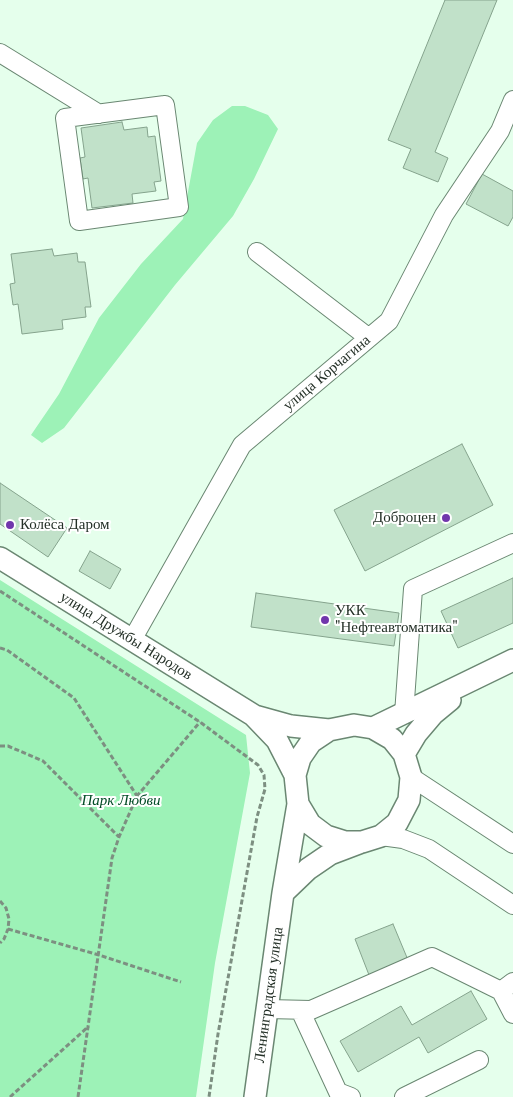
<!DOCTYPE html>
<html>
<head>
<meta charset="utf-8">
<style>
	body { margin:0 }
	canvas { display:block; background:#e5ffec }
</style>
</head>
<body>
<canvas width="513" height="1097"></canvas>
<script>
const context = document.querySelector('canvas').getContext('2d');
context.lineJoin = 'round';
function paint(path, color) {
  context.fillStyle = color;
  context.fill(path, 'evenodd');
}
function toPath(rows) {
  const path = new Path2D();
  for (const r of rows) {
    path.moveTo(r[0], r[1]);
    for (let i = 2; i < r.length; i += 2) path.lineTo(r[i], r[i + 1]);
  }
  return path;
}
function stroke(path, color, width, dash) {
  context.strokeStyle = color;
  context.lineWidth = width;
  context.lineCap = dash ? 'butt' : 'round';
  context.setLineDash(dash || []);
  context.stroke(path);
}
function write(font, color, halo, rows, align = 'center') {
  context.font = font + ' "Libre Baskerville",serif';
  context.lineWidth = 4;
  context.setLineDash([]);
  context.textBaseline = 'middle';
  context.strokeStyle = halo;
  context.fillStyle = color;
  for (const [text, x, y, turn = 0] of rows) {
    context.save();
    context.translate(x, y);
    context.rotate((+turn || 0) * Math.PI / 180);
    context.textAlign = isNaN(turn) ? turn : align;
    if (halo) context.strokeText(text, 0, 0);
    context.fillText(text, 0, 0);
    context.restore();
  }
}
paint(toPath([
	[232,106,245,106,268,115,278,129,254,179,233,216,175,285,64,428,42,443,31,435,59,394,99,318,141,264,183,219,197,143,213,120],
	[0,580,246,735,250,773,215,963,196,1097,0,1097]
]), '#9df2b7');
const building = toPath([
	[445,0,497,0,435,152,448,158,438,182,403,168,411,149,388,140,445,0],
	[122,122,124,130,147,127,148,137,155,136,161,181,154,182,156,191,132,194,133,203,92,208,88,178,83,179,80,158,85,157,81,128,122,122],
	[482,174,513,191,513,217,508,226,466,204,482,174],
	[52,249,54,256,77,253,78,262,85,262,91,307,85,307,86,317,62,320,63,329,22,334,18,304,13,305,10,284,15,283,11,254,52,249],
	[462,444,493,505,365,571,334,510,462,444],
	[0,483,67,528,48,557,0,524,0,483],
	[90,551,121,569,110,589,79,571,90,551],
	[513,578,513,623,458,648,441,611,513,578],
	[256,593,399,613,394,646,251,627,256,593],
	[393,924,408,960,369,975,355,939,393,924],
	[471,991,487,1019,428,1053,419,1037,358,1072,340,1041,401,1006,412,1025,471,991]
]);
paint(building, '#c1e1c9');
stroke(building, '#85a38d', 1);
const minor = toPath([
	[0,53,99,114],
	[165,105,179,207,79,221,65,118,165,105],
	[257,252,369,338],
	[132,640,242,445,389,321,444,215,500,131,513,100],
	[404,714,413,589,513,543],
	[411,777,513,844],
	[381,836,403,839,429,849,513,905],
	[513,982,501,991,513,1014],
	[267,1009,311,1010,432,957,501,991],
	[300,1010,338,1092,351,1097],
	[404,1097,479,1060]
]);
const major = toPath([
	[0,558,253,715,277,740,295,775,298,804,310,824,326,836,345,842,362,842,381,836,397,823,409,800,411,777,404,754,392,739,373,728,354,725,329,730,311,742,300,758,295,775],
	[255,716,291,726,329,730],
	[373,728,513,660],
	[404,754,416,734,433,714,450,700],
	[283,893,308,869,330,854,359,843],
	[255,1097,283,893,298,804]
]);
stroke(minor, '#6a8772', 20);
stroke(major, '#6a8772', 24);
stroke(toPath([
	[0,591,200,722,258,765,264,775,265,789,257,817,218,1034,209,1097],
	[0,648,7,650,74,698,137,796],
	[0,746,8,746,43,761,119,837],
	[0,901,6,908,9,919,8,929,4,939,0,943],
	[8,929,99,955,181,982],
	[10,1097,89,1026],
	[78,1097,112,858,119,837,137,796,200,722]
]), '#7d8f81', 3, [5, 2.5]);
stroke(minor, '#fff', 18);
stroke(major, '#fff', 21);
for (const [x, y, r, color] of [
	[446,518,5,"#7136ac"],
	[10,525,5,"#7136ac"],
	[325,620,5,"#7136ac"]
]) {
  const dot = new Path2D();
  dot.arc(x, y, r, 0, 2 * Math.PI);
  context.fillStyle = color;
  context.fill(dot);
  stroke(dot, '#fff', 2);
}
write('15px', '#243027', '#fff', [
	["улица Корчагина",327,373,-40],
	["улица Дружбы Народов",126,636,32],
	["Ленинградская улица",269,995,-82]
]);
write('15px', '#243027', '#fff', [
	["Доброцен",436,518,"right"],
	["Колёса Даром",20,525],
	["УКК",335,611],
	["\"Нефтеавтоматика\"",335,628]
], 'left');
write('italic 15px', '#014b25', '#fff', [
	["Парк Любви",121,801]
]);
</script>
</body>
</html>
